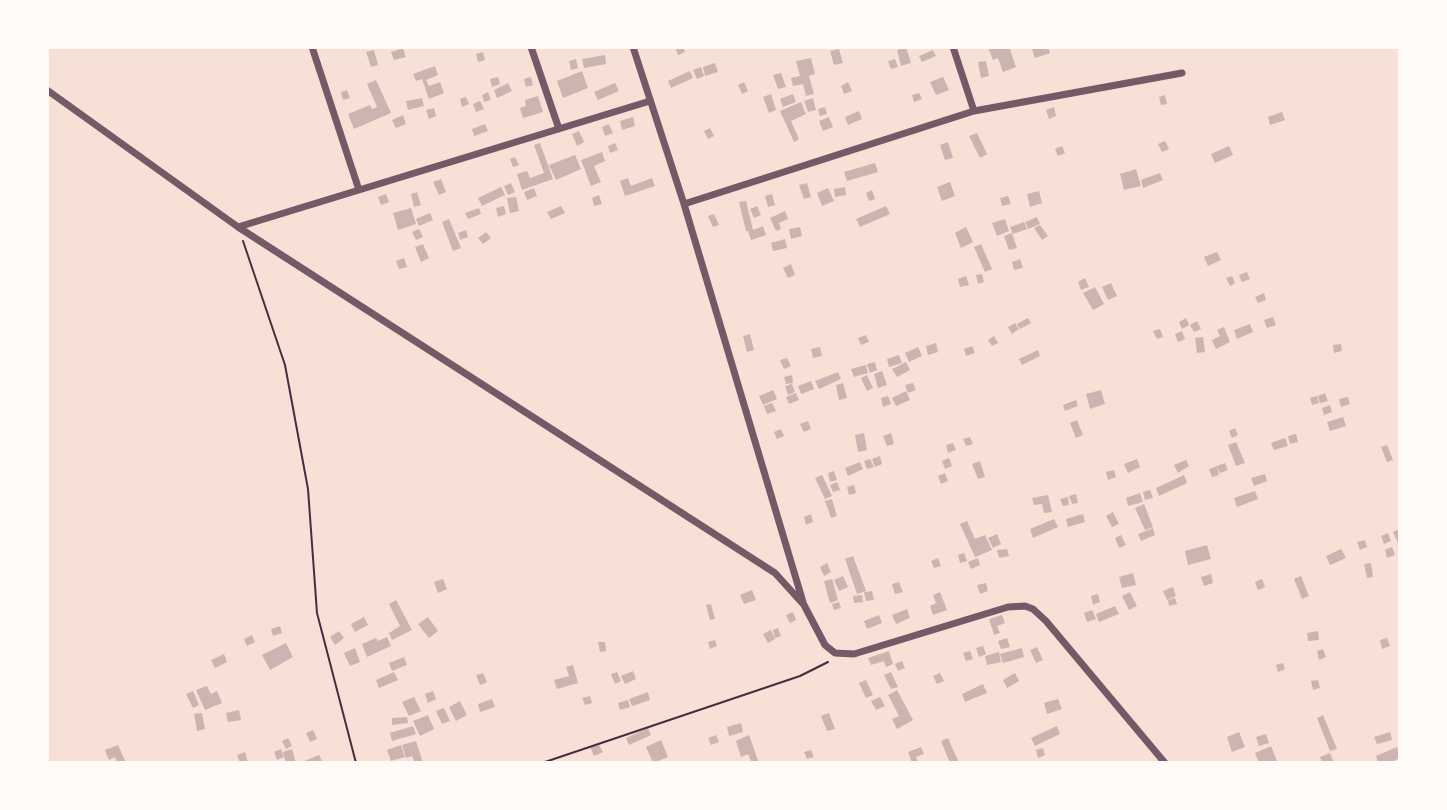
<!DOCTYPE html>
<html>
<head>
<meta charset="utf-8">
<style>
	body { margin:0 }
	#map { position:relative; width:1447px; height:810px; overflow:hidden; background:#f7e1d7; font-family:Poppins,sans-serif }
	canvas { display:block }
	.frame { position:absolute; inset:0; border:49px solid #fffaf5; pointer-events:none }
</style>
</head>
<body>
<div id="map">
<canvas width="1447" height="810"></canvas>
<div class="frame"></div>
</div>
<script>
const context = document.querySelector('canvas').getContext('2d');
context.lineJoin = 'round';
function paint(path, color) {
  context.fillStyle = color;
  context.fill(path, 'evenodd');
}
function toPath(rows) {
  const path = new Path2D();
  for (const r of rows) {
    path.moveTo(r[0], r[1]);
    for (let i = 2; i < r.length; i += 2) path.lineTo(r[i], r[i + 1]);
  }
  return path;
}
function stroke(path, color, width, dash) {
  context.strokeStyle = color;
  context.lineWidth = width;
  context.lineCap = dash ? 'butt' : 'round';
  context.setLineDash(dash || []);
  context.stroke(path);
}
paint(toPath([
	[675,47,683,47,685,52,678,55],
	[906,47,911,63,901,66,897,50],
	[988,47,1009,47,1016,67,1003,72,998,58,993,60],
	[1038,47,1048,47,1050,53,1035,58,1032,49],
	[403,48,406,57,394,60,391,52],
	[839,49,843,63,834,65,830,51],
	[374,50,378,65,371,67,366,52],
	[933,50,936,56,922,62,919,56],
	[483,52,485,60,478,62,476,54],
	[605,55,606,64,584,68,582,59],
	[811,58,815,74,809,76,814,94,806,96,803,84,793,86,791,78,800,76,796,61],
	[576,59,578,68,571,70,569,61],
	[895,59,898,67,891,69,888,61],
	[986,61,989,76,981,78,978,62],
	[715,63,718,72,705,76,703,67],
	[435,66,438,75,426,80,429,86,440,82,444,93,429,99,422,79,416,81,413,74],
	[701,67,704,76,697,79,693,70],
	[582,71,588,88,563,98,557,81],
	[690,71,693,78,671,88,668,81],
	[781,73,786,87,778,89,773,75],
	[498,77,500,84,492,87,490,79],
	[531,77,533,85,526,87,524,79],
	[943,77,949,90,936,95,930,82],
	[376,80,391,113,354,129,348,114,370,105,372,109,377,107,367,84],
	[744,82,748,91,742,94,738,85],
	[848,82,852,91,844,94,841,86],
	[508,83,512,91,497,98,494,90],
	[615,83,619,91,598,100,594,92],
	[347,90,350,98,343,100,341,92],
	[488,92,491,100,484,102,482,95],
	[919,93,922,99,914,102,912,95],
	[771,94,776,110,769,113,763,97],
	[793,94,796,102,783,107,780,99],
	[1165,95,1167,104,1161,105,1159,97],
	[538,96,543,112,523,118,520,108,526,106,525,100],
	[466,97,469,104,462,107,460,99],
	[422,98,424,106,408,110,406,101],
	[813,98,816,110,808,112,804,101],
	[480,101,484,109,476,112,473,104],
	[801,102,806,114,791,121,799,139,794,142,780,111],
	[825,107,827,114,820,116,818,109],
	[1054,107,1056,116,1049,119,1046,110],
	[434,108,436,116,429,119,426,110],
	[859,111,862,119,848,125,845,117],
	[1282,112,1285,120,1270,125,1268,117],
	[403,115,406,124,396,128,392,120],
	[633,117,635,126,622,130,620,121],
	[829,117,833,127,823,131,819,121],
	[485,124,488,131,474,136,472,129],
	[609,124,613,133,605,136,602,127],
	[710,128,714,136,708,139,704,131],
	[579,131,584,142,577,146,572,134],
	[977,133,987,154,980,158,969,136],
	[1165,141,1169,149,1162,152,1158,144],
	[948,142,953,158,945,160,940,145],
	[540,143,553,179,522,190,517,174,527,171,530,178,544,173,534,145],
	[615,143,618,150,610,153,608,146],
	[1062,146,1065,153,1058,156,1055,149],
	[1229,146,1233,155,1215,163,1211,154],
	[602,152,605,161,594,166,601,182,591,186,581,160],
	[575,155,581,169,556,180,549,165],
	[515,157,519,165,513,167,510,159],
	[875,163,878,172,847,181,844,172],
	[1136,169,1141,186,1124,190,1120,174],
	[1160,173,1163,180,1143,188,1141,180],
	[628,178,631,186,652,178,655,186,625,196,620,181],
	[441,179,446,192,439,195,433,182],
	[950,182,955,196,942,201,937,187],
	[511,183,515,192,508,195,504,186],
	[807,183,811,197,804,199,799,185],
	[501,187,505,195,482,206,478,198],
	[845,187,846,195,835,197,834,189],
	[534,188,537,196,527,200,524,192],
	[828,188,834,201,822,206,817,193],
	[872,190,875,199,869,201,866,193],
	[1039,191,1042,203,1030,207,1027,194],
	[417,192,421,205,414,207,411,194],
	[386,194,389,202,381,205,378,197],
	[772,194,775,205,768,207,765,196],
	[599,195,602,204,594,206,592,198],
	[1008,196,1011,204,1002,206,1000,198],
	[516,197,519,211,510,213,507,198],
	[746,201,753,230,763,226,766,235,751,240,748,231,746,231,739,202],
	[504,206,506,214,498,217,496,208],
	[561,206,565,213,551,219,547,212],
	[757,206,761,215,754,218,750,209],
	[886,206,890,214,860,227,856,219],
	[411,208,416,224,398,230,393,213],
	[479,208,481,214,468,219,465,213],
	[785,211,788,219,779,223,781,229,776,231,770,218],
	[430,213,433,220,419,226,416,219],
	[714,214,719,225,713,227,708,216],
	[1037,217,1040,224,1028,229,1025,222],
	[449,219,461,248,453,251,442,222],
	[1005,219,1009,231,997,236,992,223],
	[1024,222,1027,229,1013,234,1010,227],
	[1040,225,1048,236,1042,240,1034,228],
	[800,227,802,236,791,239,789,229],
	[966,227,973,242,961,248,955,233],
	[419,229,423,237,416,240,412,232],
	[466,230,468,237,460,240,458,233],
	[486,232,491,238,483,244,478,238],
	[1012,233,1017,248,1009,250,1004,236],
	[785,239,787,248,773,251,771,243],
	[423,244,429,258,421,262,415,247],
	[981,244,992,269,985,272,974,247],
	[1217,252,1221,260,1208,266,1204,257],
	[404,258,407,267,399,269,396,261],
	[1020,259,1023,268,1014,270,1012,262],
	[791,264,795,275,788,278,783,268],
	[1247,272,1250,279,1242,282,1239,275],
	[982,274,984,282,978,284,976,275],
	[966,276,969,285,960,287,958,279],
	[1232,276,1235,283,1230,286,1226,278],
	[1085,278,1089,287,1081,290,1078,282],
	[1111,283,1117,296,1108,300,1102,287],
	[1095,287,1104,304,1093,310,1083,293],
	[1264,293,1266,300,1258,303,1255,297],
	[1273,317,1276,325,1267,328,1264,320],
	[1028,318,1031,323,1020,329,1017,324],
	[1186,318,1189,325,1182,329,1179,322],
	[1197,321,1201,329,1194,332,1190,325],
	[1015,323,1019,329,1012,334,1008,327],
	[1250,324,1253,332,1237,339,1234,330],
	[1224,327,1230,342,1216,349,1212,340,1220,336,1217,330],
	[1160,329,1163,337,1157,339,1153,331],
	[1182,331,1185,339,1178,342,1175,334],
	[750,334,754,350,747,352,743,336],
	[866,335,869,342,861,345,858,338],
	[994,336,998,343,992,346,988,340],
	[1203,337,1205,352,1197,353,1195,338],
	[936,343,938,352,928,355,926,346],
	[1341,344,1342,351,1334,353,1333,345],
	[972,346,975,353,966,356,964,349],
	[820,347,822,356,813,358,811,349],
	[918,347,922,356,909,362,905,353],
	[1038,350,1040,356,1022,365,1019,359],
	[899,355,902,363,889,367,887,359],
	[787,358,791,366,784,369,780,360],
	[875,362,877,370,870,373,867,364],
	[906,362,910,370,897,377,892,369],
	[866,365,868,373,854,377,851,369],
	[882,371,887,385,878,388,874,374],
	[838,372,841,379,819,389,815,381],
	[792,375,793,383,786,384,784,377],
	[867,375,873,388,867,391,861,378],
	[811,381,814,389,801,394,798,386],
	[843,383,847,398,839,400,836,385],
	[913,383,916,390,908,393,905,385],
	[792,384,795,392,788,395,785,386],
	[773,390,777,399,763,405,759,396],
	[1101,390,1105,404,1090,409,1086,394],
	[906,391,910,400,896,406,892,398],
	[796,393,799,400,789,404,786,397],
	[1325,393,1328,401,1320,403,1318,396],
	[888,396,891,404,883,407,881,398],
	[1317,396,1319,403,1312,405,1310,398],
	[1348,397,1350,404,1341,407,1339,399],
	[1076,400,1078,406,1065,411,1063,405],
	[772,403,776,411,767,414,764,406],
	[1330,405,1332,412,1324,415,1322,408],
	[1343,417,1346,426,1330,431,1327,422],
	[1077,420,1083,435,1076,438,1070,423],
	[808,421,811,429,804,432,800,424],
	[1235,428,1238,435,1232,438,1229,431],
	[781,429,784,436,777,439,774,432],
	[864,433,867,450,858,452,855,435],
	[891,433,894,444,887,446,883,436],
	[1296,434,1298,442,1290,444,1288,436],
	[970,437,973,444,966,446,963,439],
	[1285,438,1288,446,1274,450,1271,443],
	[1236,442,1245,463,1236,466,1228,445],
	[953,443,956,450,948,453,946,445],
	[1387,445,1393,460,1387,462,1381,447],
	[880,456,882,464,875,467,872,459],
	[949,458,952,466,945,469,942,461],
	[870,459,874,467,867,469,864,461],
	[1137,459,1140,467,1128,473,1124,464],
	[1186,460,1189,466,1178,473,1174,465],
	[980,461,985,477,978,479,972,464],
	[860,462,863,469,848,476,845,468],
	[1225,463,1228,470,1220,473,1217,466],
	[1217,466,1219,475,1212,477,1209,469],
	[1114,470,1116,477,1108,480,1106,472],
	[834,471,837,480,830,482,828,473],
	[945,473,948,481,941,484,938,476],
	[1265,474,1267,481,1254,486,1251,478],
	[822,475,832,496,825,499,815,478],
	[1184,475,1187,483,1159,496,1156,488],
	[837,482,840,490,833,492,830,485],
	[854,485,856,493,849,495,847,487],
	[1150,490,1153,498,1145,500,1143,492],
	[1255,491,1258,499,1237,507,1234,498],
	[1140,493,1143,502,1128,506,1126,498],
	[1076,494,1078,503,1072,504,1069,496],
	[1048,495,1052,512,1044,513,1042,504,1034,505,1032,498],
	[1068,497,1069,505,1063,506,1060,499],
	[832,499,837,516,831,518,825,501],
	[1144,504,1153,527,1145,530,1135,508],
	[1113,512,1119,524,1112,527,1106,516],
	[811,514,813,522,806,525,804,517],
	[1083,514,1085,522,1068,527,1066,519],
	[1054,519,1058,527,1033,538,1030,529],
	[967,521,975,539,985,535,992,550,975,557,960,524],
	[1153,528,1155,535,1141,541,1138,534],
	[1400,529,1400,547,1393,532],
	[1388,533,1391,541,1384,544,1381,536],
	[997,534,1001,544,993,548,988,538],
	[1121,535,1126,545,1119,548,1115,538],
	[1365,540,1367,547,1360,550,1357,542],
	[1207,545,1211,559,1188,565,1185,551],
	[1392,547,1395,555,1387,558,1385,550],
	[1007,549,1009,556,999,558,997,550],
	[1341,549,1346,558,1330,565,1326,556],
	[964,553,967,561,960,563,958,555],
	[853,556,866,591,857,594,845,559],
	[938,558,941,566,934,568,931,561],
	[978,558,980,565,971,569,968,562],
	[827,563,831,572,824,576,820,567],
	[1371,563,1373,577,1367,578,1364,564],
	[1133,573,1136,585,1122,588,1119,577],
	[1211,574,1213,583,1204,586,1201,577],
	[843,576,848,587,839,591,834,580],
	[1301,576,1309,596,1302,599,1294,579],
	[443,579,447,589,438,593,434,582],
	[832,579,838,600,830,603,824,581],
	[1262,579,1265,587,1258,590,1255,582],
	[899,582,903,592,895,594,892,584],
	[986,583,988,591,980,594,977,585],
	[1173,587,1176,596,1167,600,1163,591],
	[752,590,756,600,744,604,740,595],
	[872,591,874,600,866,601,864,592],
	[940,592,947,610,933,615,930,606,936,603,933,595],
	[1130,592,1137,606,1129,610,1122,596],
	[1098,594,1100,602,1093,605,1091,596],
	[862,595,863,602,854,603,853,596],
	[1175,598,1177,604,1169,606,1168,600],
	[396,600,412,630,392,640,389,633,400,626,389,604],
	[839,602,841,608,834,610,832,604],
	[711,604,715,619,710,620,706,605],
	[1115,606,1119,614,1099,622,1096,614],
	[907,609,910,618,896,624,892,615],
	[1092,610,1096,619,1087,622,1084,613],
	[793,612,796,620,790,623,786,615],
	[879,615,882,623,867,629,864,621],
	[1002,615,1005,623,997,626,1000,633,994,635,989,619],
	[364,617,368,625,355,632,351,624],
	[428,617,438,631,429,638,418,624],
	[280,626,282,633,273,636,271,629],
	[778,628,781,636,775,638,773,630],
	[771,630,775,639,768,643,763,634],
	[339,631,344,638,335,645,330,637],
	[1318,631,1319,640,1308,641,1307,633],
	[252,635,255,642,247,646,244,639],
	[387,637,391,646,367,657,362,644,376,638,378,641],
	[1007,638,1010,647,1001,649,998,641],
	[1387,638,1390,646,1382,649,1380,640],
	[715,640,717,646,710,649,708,642],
	[598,642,605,642,606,651,600,652],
	[286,643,293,657,270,670,262,655],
	[983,646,986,654,979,657,976,648],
	[1037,647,1043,660,1036,663,1030,650],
	[355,648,360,662,350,666,344,653],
	[1022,648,1024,657,1003,663,1000,654],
	[1323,649,1326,657,1319,660,1317,651],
	[889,651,893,664,886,667,884,661,871,665,868,658],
	[970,651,973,659,966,661,963,653],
	[999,652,1001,662,987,665,985,656],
	[224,654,227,662,215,668,211,660],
	[404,657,407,665,392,671,389,663],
	[902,661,905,668,898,671,895,664],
	[1283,663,1285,669,1278,672,1276,665],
	[573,665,578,683,557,689,554,680,569,676,566,667],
	[633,671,636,679,625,684,621,676],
	[394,672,398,680,379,688,376,680],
	[617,672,621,681,615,684,611,674],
	[891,672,898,687,891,689,884,675],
	[483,673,487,682,480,685,476,675],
	[940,673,944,681,937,684,933,676],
	[1015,673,1019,681,1007,688,1003,680],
	[866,680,873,695,866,698,859,683],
	[1318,680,1320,688,1313,690,1311,681],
	[983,684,987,693,965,702,962,694],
	[207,686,211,694,217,691,222,703,205,710,196,690],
	[897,690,913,720,897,729,892,719,899,716,888,695],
	[193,691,199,705,193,708,186,694],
	[433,691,436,699,428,703,425,694],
	[648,692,650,700,632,706,629,699],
	[590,696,592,703,585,705,582,698],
	[414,697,421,711,409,716,402,702],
	[880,697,885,706,876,710,871,701],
	[492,699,495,707,480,712,478,704],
	[1058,699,1062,709,1047,714,1044,703],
	[628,700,630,707,620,710,618,703],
	[460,701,467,715,456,721,449,707],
	[444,708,450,721,442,724,436,711],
	[239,710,241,720,228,722,226,713],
	[202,713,205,729,197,731,194,714],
	[829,713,835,729,827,731,821,716],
	[428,715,434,729,420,736,413,721],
	[1323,715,1337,749,1330,751,1317,718],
	[407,717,408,723,392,725,392,718],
	[741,723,743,732,729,736,727,727],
	[413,726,416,734,392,741,390,733],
	[1057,726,1060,734,1035,746,1031,738],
	[648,728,651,735,629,745,626,738],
	[313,730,317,739,310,742,306,733],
	[1239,732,1245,747,1232,752,1227,737],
	[1390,732,1392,740,1377,744,1374,737],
	[1266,734,1269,743,1259,746,1256,737],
	[716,735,719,742,711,745,708,738],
	[749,735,759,763,752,763,748,754,741,757,736,741],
	[288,738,292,746,286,749,282,741],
	[948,738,959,763,950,763,941,741],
	[661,740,668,757,653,763,646,747],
	[416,741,423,763,415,763,412,756,406,758,402,745],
	[598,743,603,752,594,756,590,747],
	[118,745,126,763,117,763,115,757,109,760,105,750],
	[401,745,405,757,391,761,387,750],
	[1271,746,1277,761,1259,763,1255,753],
	[921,747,924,754,916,757,918,763,912,763,908,752],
	[1397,747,1400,758,1389,763,1378,763,1376,756],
	[1043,748,1045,755,1038,758,1036,750],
	[281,749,284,757,277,760,274,752],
	[292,749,296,763,286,763,283,752],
	[811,750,814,757,807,759,804,752],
	[245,752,248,763,240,763,237,755],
	[1330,753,1334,763,1322,763,1320,757],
	[319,755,323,763,300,763]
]), '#ccb4b1');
stroke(toPath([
	[243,241,285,365,308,489,317,613,356,763],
	[542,763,800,676,828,662]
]), '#4a2c40', 2);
stroke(toPath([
	[312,47,359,190],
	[531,47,559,129],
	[633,47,684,204,803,602],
	[953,47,974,111],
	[47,90,238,227,775,573,804,605,825,645,835,653,854,654,1008,607,1025,606,1033,609,1046,621,1165,763],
	[684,204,974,111,1182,73],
	[238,227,650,101]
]), '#755966', 7);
</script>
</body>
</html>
